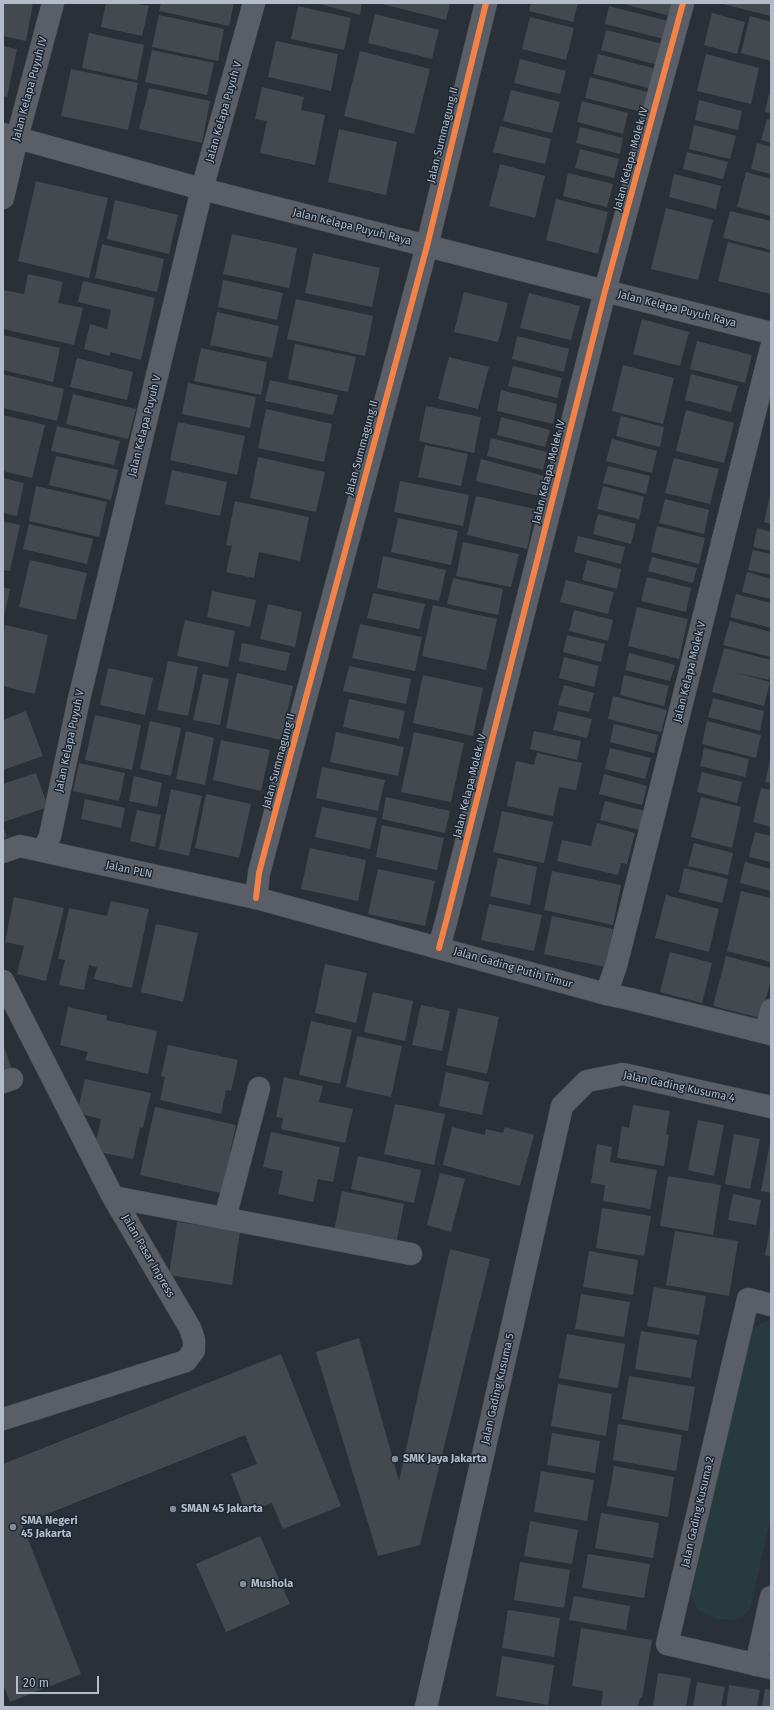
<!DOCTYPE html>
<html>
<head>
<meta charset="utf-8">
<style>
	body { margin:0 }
	#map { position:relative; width:774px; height:1710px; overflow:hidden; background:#2a3038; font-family:"Fira Sans",sans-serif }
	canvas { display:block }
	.frame { position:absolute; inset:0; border:4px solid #b4bcc9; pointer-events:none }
	.scale { position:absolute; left:16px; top:1676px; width:83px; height:18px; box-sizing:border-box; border:2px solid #b4bcc9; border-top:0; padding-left:5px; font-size:12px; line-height:14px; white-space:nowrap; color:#b4bcc9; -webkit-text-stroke:3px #1d2633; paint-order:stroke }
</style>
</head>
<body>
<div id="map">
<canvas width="774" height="1710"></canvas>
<div class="frame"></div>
<div class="scale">20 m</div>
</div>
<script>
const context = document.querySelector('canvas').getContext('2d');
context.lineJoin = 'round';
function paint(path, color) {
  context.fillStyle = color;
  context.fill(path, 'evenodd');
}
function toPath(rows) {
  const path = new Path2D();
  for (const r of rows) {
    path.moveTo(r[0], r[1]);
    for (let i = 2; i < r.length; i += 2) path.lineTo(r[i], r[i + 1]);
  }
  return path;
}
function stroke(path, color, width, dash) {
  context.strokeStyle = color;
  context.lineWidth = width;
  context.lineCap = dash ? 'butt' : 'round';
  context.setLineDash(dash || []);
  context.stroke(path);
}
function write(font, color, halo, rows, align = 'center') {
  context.font = font + ' "Fira Sans",sans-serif';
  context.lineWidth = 3;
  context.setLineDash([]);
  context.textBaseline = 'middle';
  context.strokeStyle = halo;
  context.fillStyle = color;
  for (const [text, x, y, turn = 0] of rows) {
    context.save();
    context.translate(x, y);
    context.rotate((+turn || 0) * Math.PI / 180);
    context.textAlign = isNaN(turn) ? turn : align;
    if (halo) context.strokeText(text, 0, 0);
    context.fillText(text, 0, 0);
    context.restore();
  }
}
paint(toPath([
	[771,1321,771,1516,750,1610,736,1620,717,1619,698,1610,691,1595,751,1331,763,1322]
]), '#273a3e');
paint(toPath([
	[3,3,33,3,26,41,3,36],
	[106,3,133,3,149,6,142,36,101,27],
	[161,3,234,3,229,26,159,11],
	[316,3,362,3,360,15],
	[383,3,450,3,446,20,382,4],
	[531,3,578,3,573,22,529,11],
	[620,3,673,3,670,16],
	[723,3,771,3,771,16,723,4],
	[298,6,351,18,344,50,291,39],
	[609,6,668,21,664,39,605,24],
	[712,13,745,22,737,54,704,45],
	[375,14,439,30,432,59,368,43],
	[159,15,224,29,218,61,152,47],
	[750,16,771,22,771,61,741,53],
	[530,17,574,28,566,60,522,49],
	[606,30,663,44,658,65,601,50],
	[89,33,144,45,137,80,82,68],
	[276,41,338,54,331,91,268,77],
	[3,46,17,49,7,97,3,96],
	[152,50,214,63,207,95,145,82],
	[360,51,430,69,414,134,344,116],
	[598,54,657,69,652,89,593,74],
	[706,54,759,68,751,104,697,91],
	[520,59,566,71,560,94,514,83],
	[71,69,138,83,128,130,61,116],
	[590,77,655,94,650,114,585,98],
	[262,87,304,97,301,110,325,115,315,165,260,153,267,121,255,119],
	[149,88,210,101,202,143,139,129],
	[511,90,560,102,552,133,503,121],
	[769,94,771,94,771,113,765,112],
	[699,100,742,111,738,130,695,120],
	[582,101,628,113,623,134,577,122],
	[767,119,771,120,771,143,761,140],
	[694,125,736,136,730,159,689,149],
	[500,126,551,139,545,164,493,152],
	[580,127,623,138,620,154,576,143],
	[339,129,397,142,386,195,328,182],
	[757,143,771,147,771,174,751,169],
	[580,149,619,159,614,178,575,168],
	[687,152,728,162,723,179,683,169],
	[500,164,545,176,535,218,489,206],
	[746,172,771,179,771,216,737,207],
	[568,173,613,184,607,207,563,196],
	[674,174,721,186,716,209,669,197],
	[36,181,108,198,89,278,18,261],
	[556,199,608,212,598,254,546,240],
	[115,200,178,215,169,254,107,239],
	[666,208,713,220,698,280,651,269],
	[730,211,771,221,771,250,723,238],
	[232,234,297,248,289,288,223,274],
	[728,242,771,253,771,294,718,281],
	[102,244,164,259,157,292,95,278],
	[313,253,380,268,372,307,305,293],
	[28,274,63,282,58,303,83,308,74,345,3,329,3,290,24,294],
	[223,280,283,293,277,320,218,307],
	[83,281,155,298,141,360,110,352,110,356,84,349,90,324,107,329,111,310,78,302],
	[464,292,508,303,498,342,454,332],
	[529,293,580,306,571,340,520,328],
	[296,299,373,316,365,356,287,339],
	[217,312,279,326,272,358,210,345],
	[642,319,689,332,680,366,633,354],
	[3,335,60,348,53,382,3,370],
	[517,336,569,349,564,372,512,359],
	[697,341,752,355,745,383,690,369],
	[295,344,356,357,348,392,288,379],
	[201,348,267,362,261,395,194,381],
	[449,357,489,367,478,409,438,399],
	[77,358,133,372,127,400,70,387],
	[623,365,674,378,663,424,612,411],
	[513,366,562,378,557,398,508,386],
	[3,374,64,389,57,421,3,408],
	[691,374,738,386,731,412,685,400],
	[270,380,338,395,333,415,265,401],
	[188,383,256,397,250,428,182,414],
	[501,390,557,404,553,424,497,411],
	[73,394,136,409,128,439,66,424],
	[426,406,481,417,474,453,419,441],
	[266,409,332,424,324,462,258,448],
	[686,410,734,423,724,463,676,451],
	[3,415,45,425,32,478,3,471],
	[621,416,664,427,660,447,616,436],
	[501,417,550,430,545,447,497,435],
	[178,422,245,436,237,475,170,460],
	[57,426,120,441,114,465,51,451],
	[491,438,547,452,543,470,487,456],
	[612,439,657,451,652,473,606,461],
	[425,445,468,454,461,486,418,477],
	[56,456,118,470,111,500,49,485],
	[258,457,325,472,316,512,250,498],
	[674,458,719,469,710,504,665,493],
	[481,459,544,476,539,496,476,481],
	[608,466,650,476,646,494,603,483],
	[172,470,227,482,220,516,165,504],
	[3,478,24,483,17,516,3,513],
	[400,481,469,495,463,526,394,512],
	[36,486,107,502,99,537,29,521],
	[603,486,644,497,639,519,597,509],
	[770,495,771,495,771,524,764,522],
	[476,496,535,509,527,549,467,535],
	[665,499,709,510,704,534,659,523],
	[235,501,309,517,300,561,259,552,254,578,226,572,232,546,226,545],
	[598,514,636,524,631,544,593,534],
	[398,518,458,531,451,565,391,552],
	[3,521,20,525,10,571,3,570],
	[29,524,93,539,87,564,23,549],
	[657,526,705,538,699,564,651,552],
	[757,528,771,532,771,551,753,547],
	[578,536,625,547,621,564,574,552],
	[463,542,519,554,511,587,456,576],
	[753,550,771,554,771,575,748,570],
	[383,556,446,570,439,601,377,588],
	[652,557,697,568,693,583,648,571],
	[30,560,87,573,76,620,19,607],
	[587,560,621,569,617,589,582,580],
	[747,572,771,579,771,599,742,592],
	[647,577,691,588,686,612,641,601],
	[453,578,503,589,498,615,447,604],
	[566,580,614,592,608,614,560,602],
	[3,587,10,589,4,617,3,617],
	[212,591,256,600,250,627,207,617],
	[373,593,425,604,419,629,367,618],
	[736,594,771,603,771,628,730,617],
	[268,604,302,612,295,647,260,639],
	[433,605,497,619,486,670,422,656],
	[637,607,688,619,679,659,628,646],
	[574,610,613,620,608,641,569,631],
	[185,620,235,631,228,667,177,656],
	[730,621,771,632,771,657,723,645],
	[360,624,422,637,415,671,352,658],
	[5,625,48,635,35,694,3,686,3,635],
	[567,635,605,644,601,662,563,652],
	[242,643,290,653,286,671,239,661],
	[724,648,771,660,771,672,769,680,733,672,770,682,764,706,712,692],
	[629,653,675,665,670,681,625,670],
	[564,657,599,666,594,687,559,678],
	[168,661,198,667,188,716,157,710],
	[349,666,411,679,406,704,343,691],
	[108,668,153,678,145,715,100,705],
	[237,673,293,686,281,740,226,728],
	[203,674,229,679,220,725,193,720],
	[423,675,483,688,473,736,413,723],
	[624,675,669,686,664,706,620,695],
	[564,685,594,693,589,712,558,705],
	[613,696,667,710,661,732,608,719],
	[713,698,764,711,760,731,708,717],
	[349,699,405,711,399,739,343,727],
	[26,711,43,756,3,770,3,720],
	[558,711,592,719,587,738,553,730],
	[95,715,141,725,132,770,85,760],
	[150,721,181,728,171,776,140,769],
	[707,721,761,735,756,758,702,744],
	[614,724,658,735,654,753,610,742],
	[186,731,214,738,205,785,176,779],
	[534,731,581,741,577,760,530,749],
	[336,732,404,747,398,776,330,762],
	[414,732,464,743,451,802,401,792],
	[221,740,270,750,261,791,213,780],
	[610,748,651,758,645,779,605,769],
	[704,748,749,759,745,777,700,766],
	[537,753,582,763,576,790,559,787,553,816,507,806,516,761,534,765],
	[770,761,771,761,771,783,765,782],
	[79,763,125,773,119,801,73,791],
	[322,767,385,780,378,811,316,798],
	[702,772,742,782,737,803,697,792],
	[36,773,48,807,4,822,3,818,3,784],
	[604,774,647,786,642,805,599,794],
	[134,776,162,783,157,807,129,801],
	[761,788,771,790,771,827,753,822],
	[171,789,202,796,189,856,159,849],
	[206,794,251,804,239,858,195,848],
	[386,797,450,811,445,833,382,819],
	[701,797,741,807,732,848,691,837],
	[85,799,125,808,121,828,81,819],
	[605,801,645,811,640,830,600,820],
	[322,807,377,818,370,849,315,837],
	[137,810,161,815,155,847,130,841],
	[502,811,553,822,544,863,493,852],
	[597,823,635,833,627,864,621,863,618,875,557,861,562,840,591,846],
	[382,825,444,838,437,870,376,857],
	[3,827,7,837,3,838],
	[755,832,771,836,771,862,749,857],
	[694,843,733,853,728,875,688,866],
	[310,848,366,860,358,901,301,889],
	[498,858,537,867,530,905,490,896],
	[745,862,771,869,771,891,740,883],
	[684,868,728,879,722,903,679,892],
	[378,869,435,881,425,926,368,914],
	[552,871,621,885,613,925,544,910],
	[741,891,771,898,771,962,727,951],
	[666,895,719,909,709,952,655,938],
	[14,897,64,908,46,981,17,974,24,946,5,942],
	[111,901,149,909,132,988,94,979,97,967,89,965,84,990,59,985,65,960,58,959,69,908,107,916],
	[489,904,542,915,534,951,481,940],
	[552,916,613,929,605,967,544,954],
	[156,924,198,933,183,1002,141,992],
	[670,952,712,963,702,1003,660,992],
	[726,956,771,968,771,978,761,1018,713,1006],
	[325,964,367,973,356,1023,315,1013],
	[373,992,413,1001,405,1041,364,1032],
	[421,1005,450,1011,442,1051,412,1045],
	[68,1007,107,1016,106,1020,157,1031,148,1074,85,1060,88,1052,60,1045],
	[458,1008,499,1017,487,1074,446,1065],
	[311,1021,352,1030,340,1084,299,1075],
	[357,1036,402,1046,391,1097,346,1087],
	[3,1043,13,1073,3,1076],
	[168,1045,238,1060,231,1091,226,1090,221,1114,160,1100,165,1077,161,1076],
	[446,1072,489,1082,482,1115,439,1106],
	[284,1077,323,1086,319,1102,353,1109,345,1143,281,1129,283,1118,276,1117],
	[85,1079,151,1093,143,1128,140,1127,133,1159,94,1151,101,1119,77,1113],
	[395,1104,445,1114,434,1165,384,1154],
	[633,1105,670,1111,666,1134,669,1135,664,1166,617,1158,622,1126,629,1128],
	[155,1107,236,1125,221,1193,140,1175],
	[698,1120,724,1125,714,1176,688,1170],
	[452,1127,485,1135,486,1129,503,1133,505,1127,534,1135,520,1186,443,1165],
	[271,1132,340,1147,333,1182,318,1179,313,1202,278,1194,283,1171,263,1167],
	[734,1134,760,1139,750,1189,725,1184],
	[770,1143,771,1143,771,1193,761,1191],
	[597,1144,612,1147,610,1162,657,1170,650,1209,603,1201,605,1185,591,1183],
	[358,1156,421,1170,414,1203,351,1189],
	[440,1173,465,1179,451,1232,427,1225],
	[668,1176,721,1185,713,1235,660,1226],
	[342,1191,404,1204,396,1244,334,1231],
	[733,1194,761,1200,756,1225,728,1220],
	[602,1208,651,1216,644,1256,596,1248],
	[177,1222,240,1231,232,1285,169,1275],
	[770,1228,771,1228,771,1257,765,1255],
	[675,1231,738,1241,729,1296,666,1285],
	[450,1249,490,1259,420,1545,378,1556,316,1352,359,1338,399,1481],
	[589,1251,638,1260,633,1295,583,1287],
	[654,1287,706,1296,699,1335,647,1326],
	[581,1294,630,1302,624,1337,575,1329],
	[641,1331,697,1340,691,1378,635,1369],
	[567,1334,625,1344,618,1388,559,1378],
	[281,1354,341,1506,283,1529,272,1503,246,1513,231,1474,257,1464,245,1435,22,1524,81,1674,10,1702,3,1684,3,1464],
	[629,1376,695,1387,688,1431,622,1419],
	[558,1384,612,1394,606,1436,551,1426],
	[618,1424,682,1435,676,1471,613,1460],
	[552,1433,600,1441,595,1473,547,1465],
	[614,1466,674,1477,668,1517,607,1506],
	[541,1471,594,1480,587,1521,534,1512],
	[601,1513,659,1523,653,1558,595,1548],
	[530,1521,578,1530,572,1564,524,1556],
	[260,1536,290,1604,226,1632,196,1564],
	[588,1554,650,1564,644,1598,582,1588],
	[520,1562,570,1570,564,1608,514,1600],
	[574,1596,630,1606,626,1630,569,1620],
	[508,1610,560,1618,554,1657,502,1648],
	[581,1628,652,1640,642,1698,640,1698,638,1707,601,1707,603,1691,572,1686],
	[502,1656,554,1665,548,1705,496,1696],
	[658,1673,691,1678,686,1707,653,1707],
	[697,1682,725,1687,721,1707,693,1707],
	[729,1685,760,1690,757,1707,726,1707],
	[765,1689,771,1690,771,1707,762,1707]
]), '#444950');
const minor = toPath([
	[3,198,17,138,53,3],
	[43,851,50,836,79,699,202,189,254,3],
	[256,898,259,873,265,850,427,246,486,3],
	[439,948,446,922,605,291,683,3],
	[3,981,113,1197,190,1328,194,1340,194,1350,186,1361,3,1419],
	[606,994,616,966,771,348],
	[768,1033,767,1027,771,1010],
	[3,1082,12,1079],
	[113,1197,411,1254],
	[225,1218,259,1088],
	[771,1305,748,1299,667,1644,771,1668],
	[756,1665,771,1597],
	[426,1707,562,1106,587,1081,623,1074,771,1107]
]);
const tertiary = toPath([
	[3,134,202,189,771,333],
	[3,852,20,846,256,898,606,994,630,999,771,1034]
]);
stroke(minor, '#484c53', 23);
stroke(tertiary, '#484c53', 23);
stroke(minor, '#5a5e66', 22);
stroke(tertiary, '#5a5e66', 22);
stroke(toPath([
	[256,898,259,873,265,850,427,246,486,3],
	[439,948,446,922,605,291,683,3]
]), '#f48246', 6);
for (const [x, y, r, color] of [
	[395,1459,4,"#848b96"],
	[173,1509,4,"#848b96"],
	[13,1527,4,"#848b96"],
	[243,1584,4,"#848b96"]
]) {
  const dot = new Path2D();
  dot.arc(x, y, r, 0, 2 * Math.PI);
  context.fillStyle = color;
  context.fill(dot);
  stroke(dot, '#1d2633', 1.5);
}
write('11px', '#b4bcc9', '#1d2633', [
	["Jalan Kelapa Puyuh IV",30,89,-75],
	["Jalan Kelapa Puyuh V",224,112,-74],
	["Jalan Summagung II",443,135,-76],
	["Jalan Kelapa Molek IV",631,159,-75],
	["Jalan Kelapa Puyuh Raya",352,227,14],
	["Jalan Kelapa Puyuh Raya",677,309,14],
	["Jalan Kelapa Puyuh V",145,426,-76],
	["Jalan Summagung II",362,448,-75],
	["Jalan Kelapa Molek IV",549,472,-76],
	["Jalan Kelapa Molek V",690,672,-76],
	["Jalan Kelapa Puyuh V",70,741,-78],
	["Jalan Summagung II",279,761,-75],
	["Jalan Kelapa Molek IV",470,786,-76],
	["Jalan PLN",129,870,12],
	["Jalan Gading Putih Timur",513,968,16],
	["Jalan Gading Kusuma 4",679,1087,12],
	["Jalan Pasar Inpress",148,1256,60],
	["Jalan Gading Kusuma 5",498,1389,-77],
	["Jalan Gading Kusuma 2",698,1512,-77]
]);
write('bold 11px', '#b4bcc9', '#1d2633', [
	["SMK Jaya Jakarta",403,1459],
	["SMAN 45 Jakarta",181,1509],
	["SMA Negeri",21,1521],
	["45 Jakarta",21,1534],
	["Mushola",251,1584]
], 'left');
</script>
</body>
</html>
